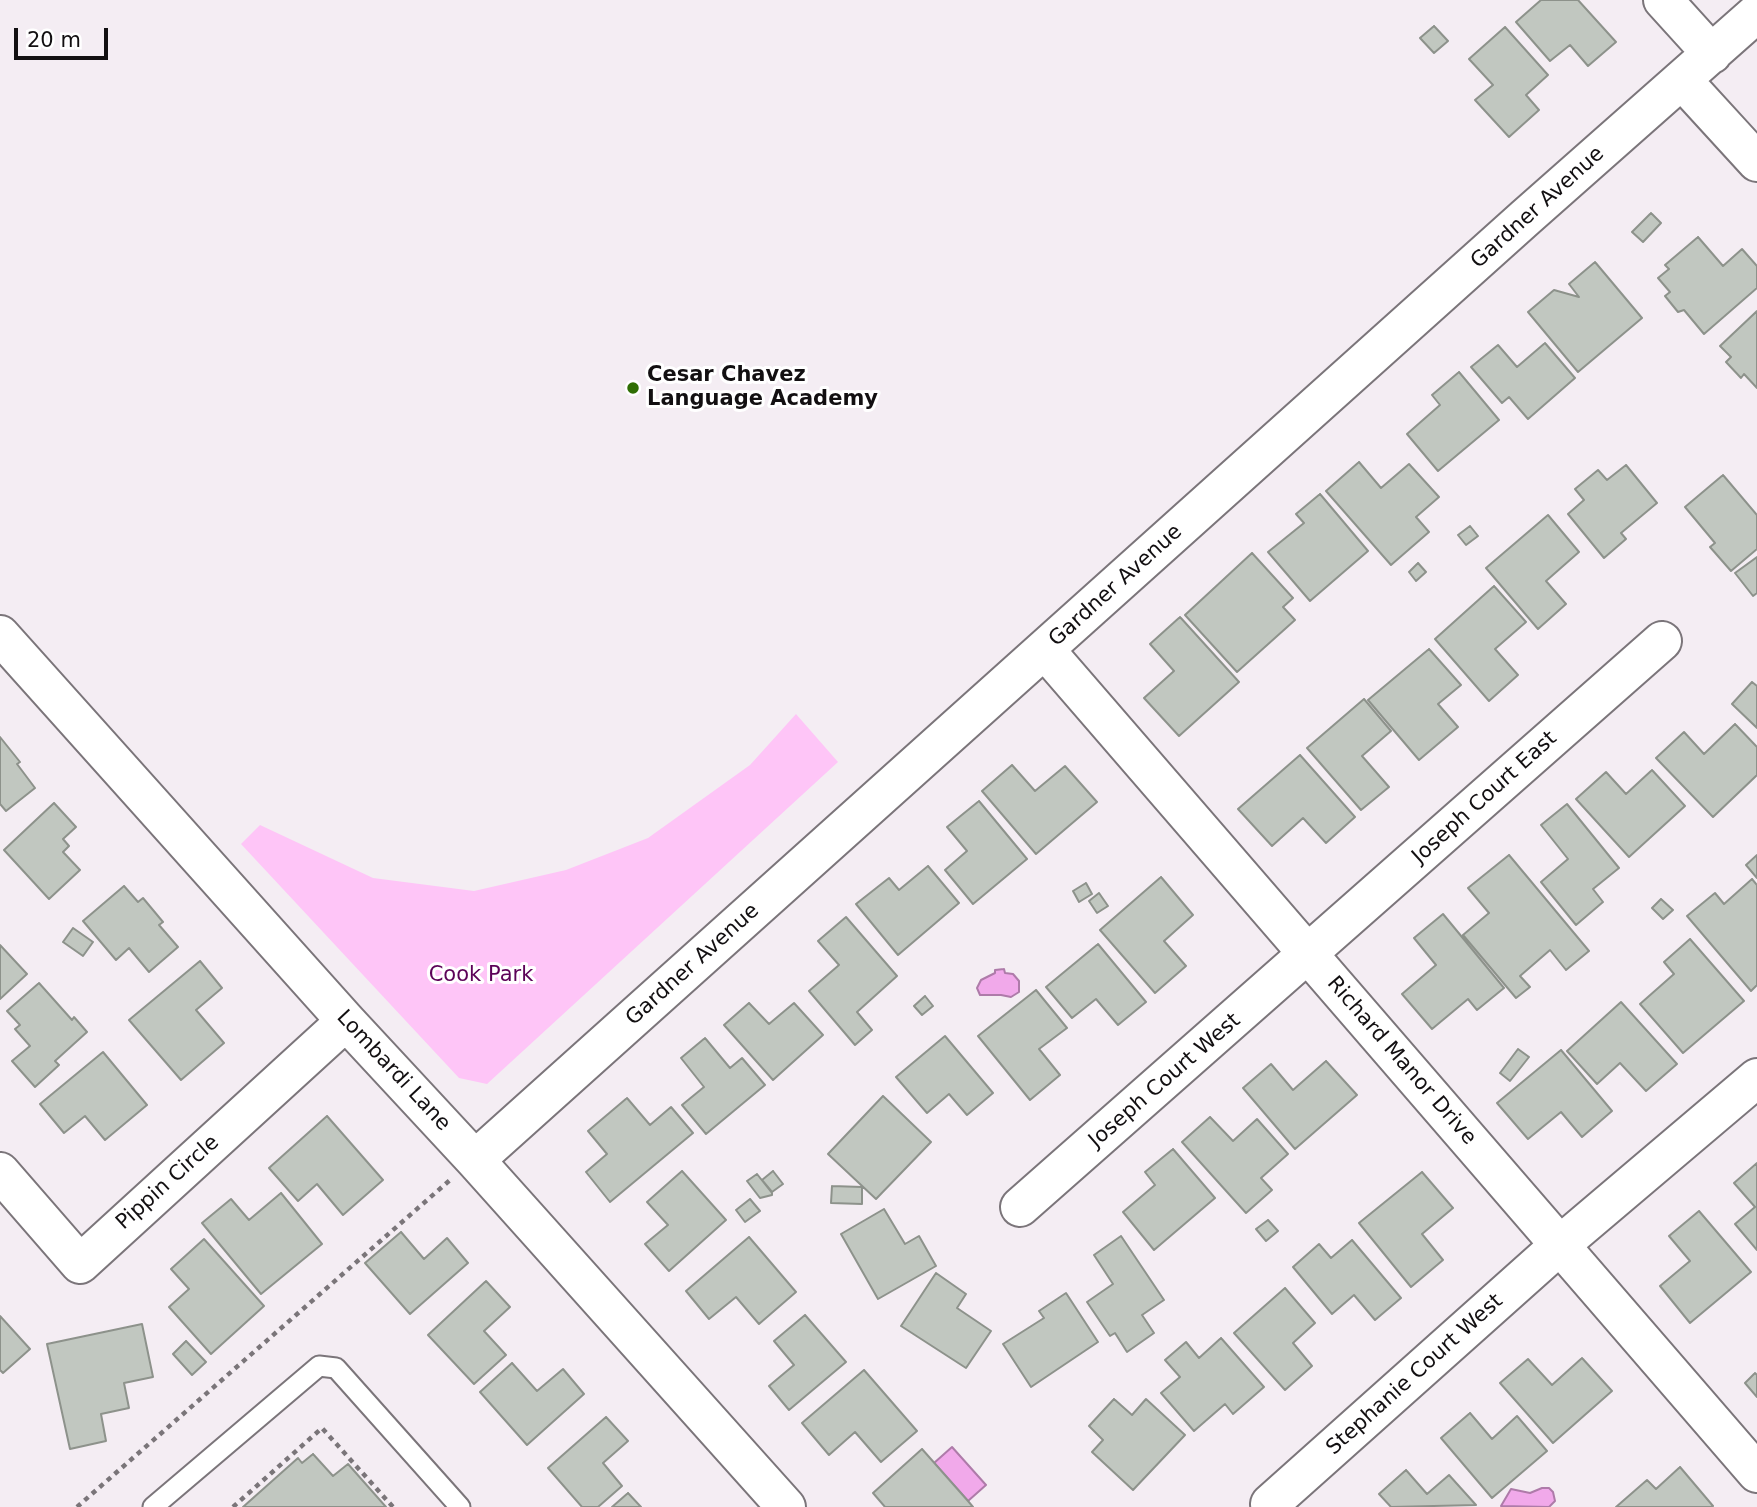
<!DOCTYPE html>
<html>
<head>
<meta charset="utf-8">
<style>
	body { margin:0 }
	#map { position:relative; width:1757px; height:1507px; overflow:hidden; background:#f4edf3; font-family:"DejaVu Sans",sans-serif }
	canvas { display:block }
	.scale { position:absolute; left:14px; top:28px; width:94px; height:32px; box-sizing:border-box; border:4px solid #120f11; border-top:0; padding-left:9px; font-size:21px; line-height:24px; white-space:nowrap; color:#120f11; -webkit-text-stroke:5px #fff; paint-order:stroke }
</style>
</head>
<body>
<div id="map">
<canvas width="1757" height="1507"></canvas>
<div class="scale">20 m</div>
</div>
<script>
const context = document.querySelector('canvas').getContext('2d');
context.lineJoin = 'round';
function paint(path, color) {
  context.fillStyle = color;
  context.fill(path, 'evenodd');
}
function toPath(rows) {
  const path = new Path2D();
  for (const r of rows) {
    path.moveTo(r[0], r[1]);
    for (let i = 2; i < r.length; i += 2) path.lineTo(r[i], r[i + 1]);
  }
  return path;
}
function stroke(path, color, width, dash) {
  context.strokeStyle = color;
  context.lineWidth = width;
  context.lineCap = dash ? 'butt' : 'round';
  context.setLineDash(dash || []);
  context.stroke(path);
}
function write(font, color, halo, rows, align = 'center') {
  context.font = font + ' "DejaVu Sans",sans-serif';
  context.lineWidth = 6;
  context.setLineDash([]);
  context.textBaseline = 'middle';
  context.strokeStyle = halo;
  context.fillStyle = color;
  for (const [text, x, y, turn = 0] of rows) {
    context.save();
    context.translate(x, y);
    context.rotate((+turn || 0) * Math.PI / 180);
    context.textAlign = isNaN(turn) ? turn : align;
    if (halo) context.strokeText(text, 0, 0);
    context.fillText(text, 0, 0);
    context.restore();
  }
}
paint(toPath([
	[796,714,838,762,487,1084,459,1078,241,844,260,825,373,878,474,891,566,870,648,838,750,765]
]), '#fec5f7');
const water = toPath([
	[1004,969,1005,973,1013,974,1019,981,1019,992,1011,997,1001,995,980,995,977,988,981,980,995,973,995,970,1004,969],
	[952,1447,986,1485,968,1501,934,1463,952,1447],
	[1542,1488,1549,1488,1553,1492,1555,1501,1549,1507,1501,1506,1511,1489,1530,1493,1542,1488]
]);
paint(water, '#f1a9ea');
stroke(water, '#ae7ba9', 2);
const building = toPath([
	[1541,0,1578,0,1616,42,1588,66,1570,45,1550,61,1516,22,1541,0],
	[1434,26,1448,41,1434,53,1420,38,1434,26],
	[1505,27,1548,75,1526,95,1539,110,1509,137,1475,100,1493,85,1469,59,1505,27],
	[1651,213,1661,223,1643,242,1632,232,1651,213],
	[1698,237,1723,266,1742,249,1757,266,1757,288,1704,334,1684,310,1678,312,1665,296,1670,292,1658,278,1669,269,1665,265,1698,237],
	[1595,262,1642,318,1578,372,1528,312,1554,290,1579,297,1569,284,1595,262],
	[1757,311,1757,388,1744,374,1741,378,1726,362,1731,357,1720,346,1757,311],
	[1545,343,1575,378,1528,419,1509,397,1502,403,1471,367,1498,345,1517,367,1545,343],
	[1459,372,1499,420,1438,471,1407,434,1440,405,1432,395,1459,372],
	[1359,462,1381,488,1409,464,1439,497,1416,517,1429,532,1391,565,1326,491,1359,462],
	[1626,465,1657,503,1621,533,1626,539,1604,558,1568,514,1584,500,1575,489,1598,470,1607,480,1626,465],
	[1723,475,1757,515,1757,549,1731,571,1710,547,1715,543,1685,507,1723,475],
	[1320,494,1368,551,1310,601,1268,552,1304,523,1296,514,1320,494],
	[1548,515,1579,552,1546,581,1566,604,1538,629,1486,568,1548,515],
	[1470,526,1478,536,1466,545,1458,535,1470,526],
	[1252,553,1293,598,1283,607,1295,620,1237,672,1185,615,1252,553],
	[1757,557,1757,593,1753,596,1735,573,1757,557],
	[1418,563,1426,572,1416,581,1409,572,1418,563],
	[1494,586,1526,622,1495,649,1518,675,1489,701,1435,639,1494,586],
	[1180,617,1239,682,1179,736,1144,698,1174,671,1150,644,1180,617],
	[1429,649,1461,685,1438,704,1458,727,1419,760,1368,700,1429,649],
	[1752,682,1757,686,1757,728,1732,704,1752,682],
	[1364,699,1391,731,1362,756,1389,787,1361,810,1307,748,1364,699],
	[1735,724,1757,747,1757,775,1713,817,1656,758,1684,732,1704,754,1735,724],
	[0,737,20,762,17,764,35,788,6,811,0,804,0,737],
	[1300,755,1355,817,1326,843,1303,818,1272,846,1238,809,1300,755],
	[1012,765,1035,791,1065,766,1097,802,1036,854,982,791,1012,765],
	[1652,770,1685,806,1629,857,1576,799,1606,772,1626,794,1652,770],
	[979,801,1027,859,973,904,945,870,967,851,947,827,979,801],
	[54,803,76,827,63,839,69,846,63,852,80,870,49,899,4,850,54,803],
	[1567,804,1619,868,1593,889,1603,902,1576,925,1541,882,1568,859,1541,825,1567,804],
	[1509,855,1589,951,1566,970,1550,950,1520,976,1530,987,1516,998,1463,935,1489,913,1468,888,1509,855],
	[1757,855,1757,878,1746,865,1757,855],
	[928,866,959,903,898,955,856,904,889,878,899,890,928,866],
	[1161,877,1193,915,1164,941,1186,966,1155,993,1100,930,1161,877],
	[1752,879,1757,885,1757,985,1751,991,1687,916,1715,893,1724,904,1752,879],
	[1086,883,1092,894,1079,902,1073,891,1086,883],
	[124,886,138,902,143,898,163,922,159,925,178,947,149,972,129,948,116,960,83,921,124,886],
	[1099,893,1108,906,1097,913,1089,901,1099,893],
	[1661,899,1673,910,1663,919,1652,908,1661,899],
	[1443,914,1504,988,1477,1010,1468,999,1432,1029,1402,994,1436,965,1414,938,1443,914],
	[846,917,897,976,857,1012,872,1030,855,1045,809,991,839,965,818,941,846,917],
	[73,928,93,942,83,956,63,942,73,928],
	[1690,939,1744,1001,1683,1053,1640,1004,1674,974,1664,962,1690,939],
	[1098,944,1146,1002,1118,1025,1096,999,1072,1018,1046,987,1098,944],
	[0,945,27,974,0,999,0,945],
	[200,961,222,988,196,1010,224,1043,181,1080,129,1020,200,961],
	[39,983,72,1020,74,1017,87,1032,55,1061,59,1065,35,1087,12,1061,30,1046,15,1029,20,1025,7,1011,39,983],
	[1036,990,1067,1028,1039,1049,1060,1075,1030,1100,978,1036,1036,990],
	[925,996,933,1006,922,1015,914,1006,925,996],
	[1621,1002,1677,1064,1646,1091,1620,1063,1597,1084,1567,1051,1621,1002],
	[749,1003,769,1024,794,1003,823,1035,773,1080,724,1025,749,1003],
	[945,1036,993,1093,967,1115,949,1094,927,1113,896,1077,945,1036],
	[705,1038,730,1068,742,1058,765,1085,706,1134,682,1105,704,1087,681,1058,705,1038],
	[1518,1049,1529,1057,1510,1081,1500,1073,1518,1049],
	[1561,1050,1612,1111,1582,1137,1561,1112,1528,1139,1497,1103,1561,1050],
	[103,1052,147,1105,105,1140,85,1116,64,1133,40,1104,103,1052],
	[1326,1061,1357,1095,1295,1149,1243,1088,1271,1064,1293,1090,1326,1061],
	[883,1096,931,1142,876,1199,828,1154,883,1096],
	[627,1098,650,1125,671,1107,693,1133,610,1202,586,1172,607,1154,588,1131,627,1098],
	[327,1116,383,1180,343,1215,317,1184,298,1201,269,1168,327,1116],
	[1210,1117,1233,1141,1257,1119,1288,1154,1261,1178,1272,1190,1246,1213,1182,1142,1210,1117],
	[1173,1149,1215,1198,1154,1250,1123,1212,1155,1185,1145,1172,1173,1149],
	[1757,1163,1757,1250,1735,1224,1755,1207,1734,1183,1757,1163],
	[682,1171,726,1220,669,1271,645,1244,668,1225,647,1202,682,1171],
	[773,1171,783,1184,772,1192,762,1180,773,1171],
	[1422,1172,1453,1208,1422,1234,1443,1260,1411,1287,1359,1223,1422,1172],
	[757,1174,772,1193,772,1195,760,1198,747,1181,757,1174],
	[832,1186,862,1187,862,1204,831,1203,832,1186],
	[281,1193,322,1244,261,1294,202,1223,231,1199,249,1220,281,1193],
	[750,1199,760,1211,745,1222,736,1210,750,1199],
	[884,1209,905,1244,919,1236,936,1266,878,1299,841,1234,884,1209],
	[1699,1211,1751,1272,1690,1323,1660,1286,1690,1261,1669,1236,1699,1211],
	[1268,1220,1278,1231,1266,1241,1256,1229,1268,1220],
	[401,1232,424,1259,447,1238,468,1263,410,1314,365,1263,401,1232],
	[1121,1236,1164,1300,1142,1315,1154,1333,1127,1352,1115,1333,1110,1336,1087,1302,1113,1284,1094,1255,1121,1236],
	[749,1237,796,1292,759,1324,736,1297,709,1319,686,1291,749,1237],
	[204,1239,264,1306,211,1354,169,1307,189,1289,171,1269,204,1239],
	[1352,1240,1401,1298,1375,1320,1354,1295,1332,1314,1293,1267,1319,1244,1331,1258,1352,1240],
	[936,1273,966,1294,957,1308,991,1331,966,1368,901,1326,936,1273],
	[486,1281,510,1307,484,1331,506,1355,474,1384,428,1335,486,1281],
	[1285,1288,1315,1323,1293,1343,1312,1366,1285,1390,1234,1333,1285,1288],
	[1066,1293,1098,1342,1031,1387,1003,1344,1044,1318,1039,1311,1066,1293],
	[805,1315,846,1362,789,1410,769,1386,794,1365,774,1341,805,1315],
	[0,1316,30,1349,3,1373,0,1370,0,1316],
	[142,1324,153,1377,124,1383,129,1408,101,1414,106,1441,70,1449,47,1344,142,1324],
	[1221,1338,1264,1387,1233,1414,1225,1404,1194,1431,1161,1393,1180,1377,1165,1360,1186,1342,1199,1358,1221,1338],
	[186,1341,206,1362,192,1375,173,1354,186,1341],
	[1582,1358,1612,1391,1553,1443,1500,1383,1528,1359,1552,1385,1582,1358],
	[512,1363,537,1391,563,1369,584,1394,527,1445,480,1392,512,1363],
	[864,1370,917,1431,881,1462,855,1432,829,1455,802,1423,864,1370],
	[1755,1373,1757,1375,1757,1397,1745,1383,1755,1373],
	[1114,1399,1132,1415,1146,1399,1185,1435,1133,1490,1092,1452,1103,1440,1089,1426,1114,1399],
	[1470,1413,1492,1439,1517,1416,1547,1451,1492,1498,1441,1438,1470,1413],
	[606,1417,628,1441,603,1463,622,1486,598,1507,582,1507,548,1468,606,1417],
	[922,1449,968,1501,973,1507,885,1507,873,1493,922,1449],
	[313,1454,333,1476,348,1464,386,1507,243,1507,298,1458,302,1463,313,1454],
	[1680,1467,1713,1506,1711,1507,1616,1507,1647,1480,1656,1489,1680,1467],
	[1406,1470,1427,1494,1449,1475,1476,1505,1391,1507,1379,1494,1406,1470],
	[628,1493,641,1507,612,1507,628,1493]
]);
paint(building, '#c1c7c0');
stroke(building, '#8d928b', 2);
const service = toPath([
	[153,1507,319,1366,336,1368,460,1507]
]);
const minor = toPath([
	[1663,0,1712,54],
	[1682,80,1757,162],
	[0,635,346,1021,475,1160,786,1507],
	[1045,650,1757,1473],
	[475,1160,1525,218,1757,13],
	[0,1172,80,1264,346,1021],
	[1020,1207,1662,641],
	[1270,1504,1560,1245,1757,1078]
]);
stroke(service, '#7b757a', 23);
stroke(minor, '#7b757a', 42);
stroke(toPath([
	[77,1507,450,1180],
	[233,1507,322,1428,393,1507]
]), '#7a7579', 4.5, [5, 5]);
stroke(service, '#fff', 19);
stroke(minor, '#fff', 38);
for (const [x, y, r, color] of [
	[633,388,7,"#2f6e04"]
]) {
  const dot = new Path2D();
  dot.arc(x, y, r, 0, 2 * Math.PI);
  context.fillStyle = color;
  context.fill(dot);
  stroke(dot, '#fff', 2.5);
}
write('21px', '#120f11', '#fff', [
	["Gardner Avenue",1538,208,-42],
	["Gardner Avenue",1116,586,-42],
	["Joseph Court East",1485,798,-42],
	["Gardner Avenue",693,965,-42],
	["Richard Manor Drive",1401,1061,49],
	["Lombardi Lane",393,1071,47],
	["Joseph Court West",1165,1081,-41],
	["Pippin Circle",168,1183,-42],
	["Stephanie Court West",1415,1375,-42]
]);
write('bold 21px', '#120f11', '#fff', [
	["Cesar Chavez",647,376],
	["Language Academy",647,400]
], 'left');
write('21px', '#5c0258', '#fff', [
	["Cook Park",481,976]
]);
</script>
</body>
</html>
